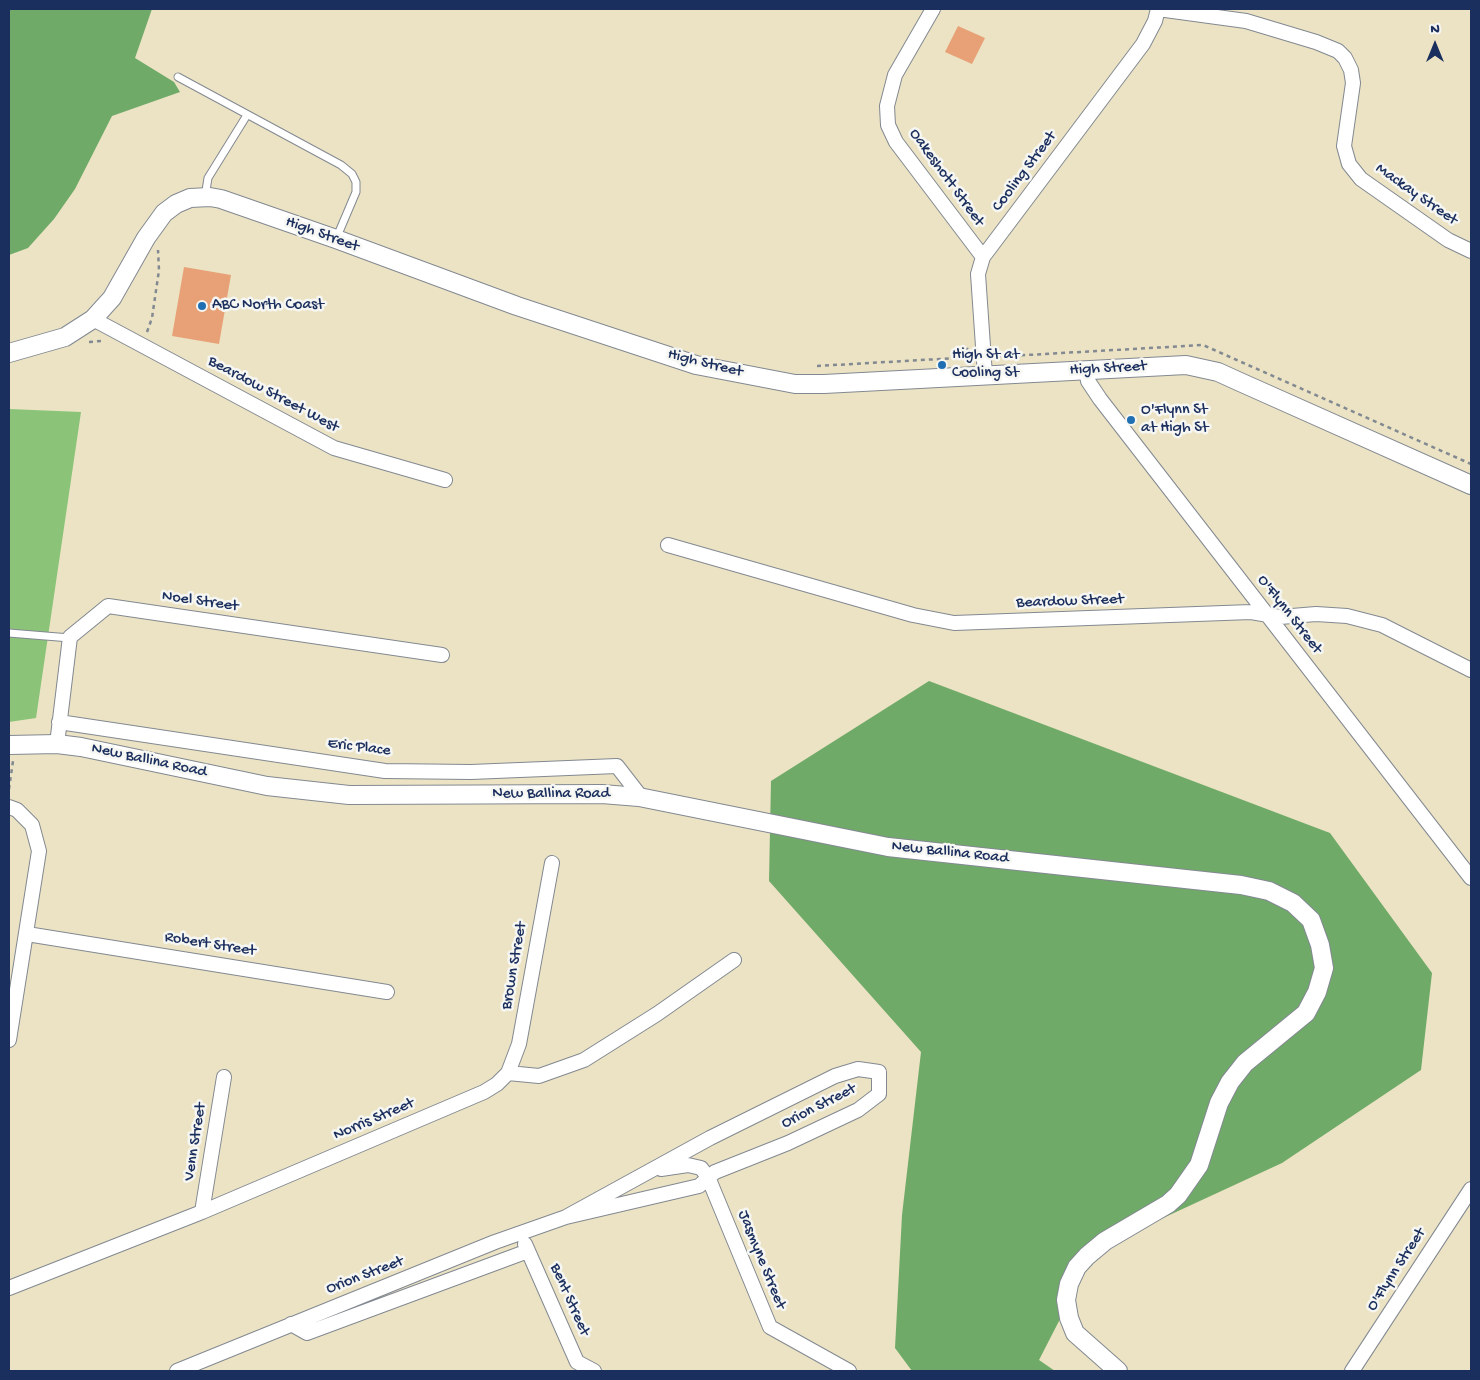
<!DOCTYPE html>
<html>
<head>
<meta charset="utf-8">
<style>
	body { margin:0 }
	#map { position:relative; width:1480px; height:1380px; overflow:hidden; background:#ebe3c4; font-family:"Gochi Hand",sans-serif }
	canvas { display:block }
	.frame { position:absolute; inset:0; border:10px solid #1b2f5e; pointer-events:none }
	.north { position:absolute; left:1410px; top:20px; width:50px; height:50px; -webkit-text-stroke:4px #f6f6f2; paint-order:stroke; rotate:0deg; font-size:14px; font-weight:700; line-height:20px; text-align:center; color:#1b2f5e }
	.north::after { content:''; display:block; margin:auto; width:18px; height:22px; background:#1b2f5e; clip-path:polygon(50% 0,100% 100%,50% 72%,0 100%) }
</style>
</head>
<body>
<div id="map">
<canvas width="1480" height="1380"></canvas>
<div class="frame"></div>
<div class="north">N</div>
</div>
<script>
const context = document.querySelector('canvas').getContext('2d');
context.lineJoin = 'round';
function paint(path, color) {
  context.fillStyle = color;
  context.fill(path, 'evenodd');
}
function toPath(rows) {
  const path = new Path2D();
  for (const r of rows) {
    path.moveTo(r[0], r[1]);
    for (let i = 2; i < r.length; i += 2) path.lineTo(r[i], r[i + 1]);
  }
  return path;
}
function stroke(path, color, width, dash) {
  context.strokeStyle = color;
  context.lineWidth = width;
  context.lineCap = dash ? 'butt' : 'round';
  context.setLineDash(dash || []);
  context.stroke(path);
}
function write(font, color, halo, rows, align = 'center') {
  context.font = font + ' "Gochi Hand",sans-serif';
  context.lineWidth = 5;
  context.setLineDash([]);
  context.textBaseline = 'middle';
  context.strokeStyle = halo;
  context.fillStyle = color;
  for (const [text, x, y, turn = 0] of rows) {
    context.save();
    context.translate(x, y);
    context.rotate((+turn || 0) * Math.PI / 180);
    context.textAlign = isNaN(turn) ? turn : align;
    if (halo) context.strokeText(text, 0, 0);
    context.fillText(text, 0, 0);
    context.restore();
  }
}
paint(toPath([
	[9,409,81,412,36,718,9,722]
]), '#8bc478');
paint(toPath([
	[9,9,152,9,135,58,174,82,180,92,112,116,75,189,54,219,28,248,9,255],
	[929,681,1330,833,1432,973,1421,1070,1282,1163,1096,1249,1039,1360,1055,1371,912,1371,895,1348,902,1215,921,1052,769,881,771,781]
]), '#70aa68');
paint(toPath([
	[958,26,985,38,972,64,945,52],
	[184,267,231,275,219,344,172,336]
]), '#e8a176');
const service = toPath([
	[178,77,341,165,352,174,356,182,356,192,336,239],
	[205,197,208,178,247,115],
	[9,633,70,638]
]);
const minor = toPath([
	[933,9,895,75,887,106,888,125,896,142,983,257],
	[1158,9,1246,21,1316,42,1338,51,1345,58,1351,70,1353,83,1344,146,1349,164,1361,179,1448,240,1471,251],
	[93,319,334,448,445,480],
	[1086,370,1088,381,1100,399,1471,878],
	[985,375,978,274,983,257,1143,44,1155,21,1158,9],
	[668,545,913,615,954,623,1251,612,1280,617,1316,614,1347,616,1382,625,1471,670],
	[59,722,385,771,471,772,617,766,641,797],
	[57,744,70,637,108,606,442,655],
	[9,807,17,810,32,825,39,851,9,1040],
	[27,934,387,992],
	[508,1073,539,1076,584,1060,657,1014,734,960],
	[661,1169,688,1165,701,1168,708,1177,770,1327,849,1371],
	[202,1212,224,1077],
	[525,1244,577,1362,594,1371],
	[9,1288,202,1212,484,1092,497,1084,508,1073,519,1044,552,863],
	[291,1324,307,1333,528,1251],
	[177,1371,495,1242,566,1217,710,1138,835,1076,858,1069,879,1072,879,1094,858,1110,788,1143,715,1172,699,1186,566,1217],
	[1352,1371,1471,1189]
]);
const tertiary = toPath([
	[9,353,65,337,93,319,112,298,146,238,164,213,176,204,190,198,210,197,221,199,336,239,517,306,696,365,795,384,824,384,1186,365,1218,372,1240,382,1471,485],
	[9,745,57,744,81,747,267,786,349,795,602,794,639,797,888,847,1241,885,1269,891,1293,903,1311,920,1320,945,1324,968,1317,992,1306,1013,1245,1063,1230,1082,1219,1103,1199,1165,1178,1195,1168,1204,1105,1241,1087,1256,1077,1267,1069,1284,1066,1300,1069,1318,1075,1333,1118,1371]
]);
stroke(service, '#838991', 9);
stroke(minor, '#838991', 16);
stroke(tertiary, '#838991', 20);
stroke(toPath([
	[147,332,152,318,159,270,158,250],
	[89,342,101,341],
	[998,354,1000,356,1009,356,1203,345,1471,464],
	[817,366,957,358,964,349,970,349],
	[9,789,13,761]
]), '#838991', 2.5, [4, 4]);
stroke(service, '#fff', 7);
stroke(minor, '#fff', 14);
stroke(tertiary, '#fff', 18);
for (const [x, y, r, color] of [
	[202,306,5,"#1f6fb2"],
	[942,365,5,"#1f6fb2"],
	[1131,420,5,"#1f6fb2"]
]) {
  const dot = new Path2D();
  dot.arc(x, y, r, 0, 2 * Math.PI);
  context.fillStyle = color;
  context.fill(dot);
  stroke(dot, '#f6f6f2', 2);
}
write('16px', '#1b2f5e', '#f6f6f2', [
	["Cooling Street",1025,172,-53],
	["Oakeshott Street",946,178,54],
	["Mackay Street",1416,195,35],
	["High Street",322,235,20],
	["High Street",705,364,14],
	["High Street",1108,369,-3],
	["Beardow Street West",273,395,28],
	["Noel Street",200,602,8],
	["Beardow Street",1070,602,-2],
	["O'Flynn Street",1289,615,52],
	["Eric Place",359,748,7],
	["New Ballina Road",149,761,12],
	["New Ballina Road",551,795],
	["New Ballina Road",950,853,6],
	["Robert Street",210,945,9],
	["Brown Street",515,966,-80],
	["Orion Street",819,1107,-27],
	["Norris Street",374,1120,-23],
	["Venn Street",196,1142,-81],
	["Jasmyne Street",761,1260,68],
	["O'Flynn Street",1397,1270,-57],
	["Orion Street",365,1276,-21],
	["Bent Street",569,1300,66]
]);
write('16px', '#1b2f5e', '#f6f6f2', [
	["ABC North Coast",212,306],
	["High St at",952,356],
	["Cooling St",952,374],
	["O'Flynn St",1141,411],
	["at High St",1141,429]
], 'left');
</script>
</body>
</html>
